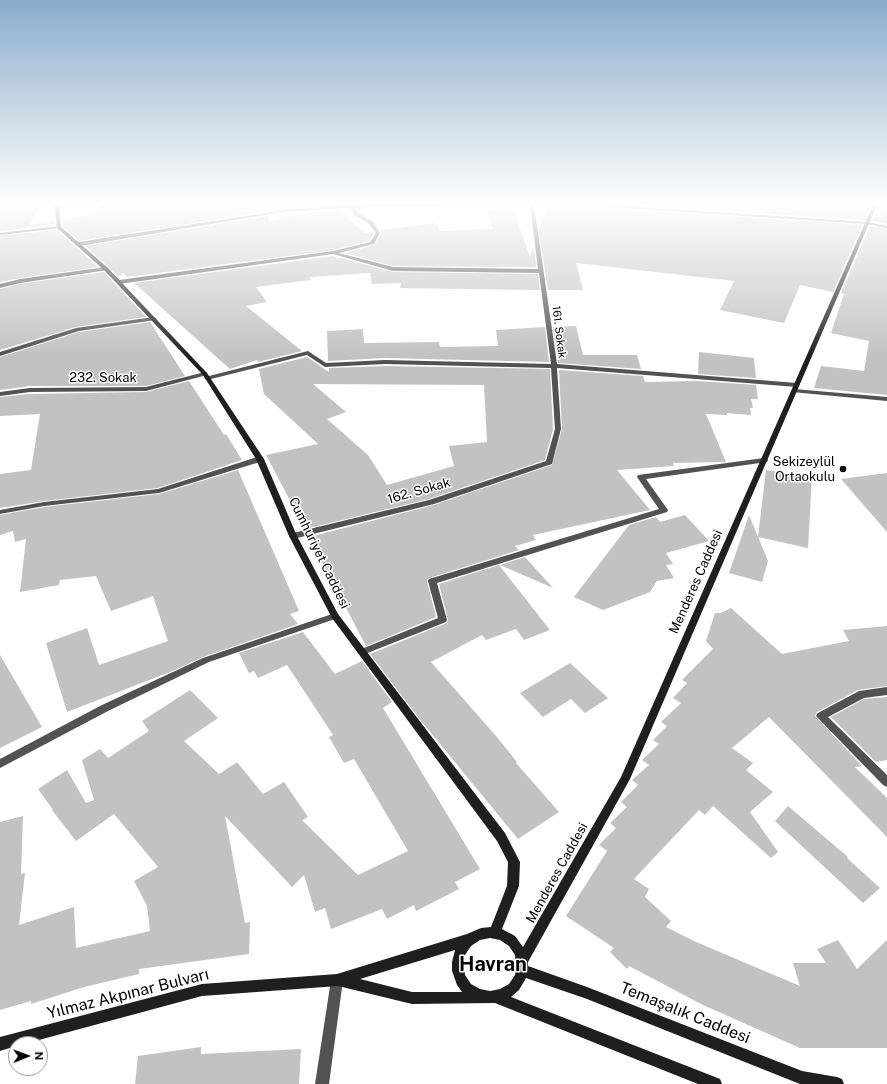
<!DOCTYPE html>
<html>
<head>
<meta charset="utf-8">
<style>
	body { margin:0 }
	#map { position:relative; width:887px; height:1084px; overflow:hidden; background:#fff; font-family:"Public Sans",sans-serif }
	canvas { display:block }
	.north { position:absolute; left:8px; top:1036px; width:40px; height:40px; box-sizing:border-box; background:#fff; border:1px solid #999; border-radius:50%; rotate:89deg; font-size:11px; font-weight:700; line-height:16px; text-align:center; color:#000 }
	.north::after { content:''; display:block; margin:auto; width:14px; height:18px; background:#000; clip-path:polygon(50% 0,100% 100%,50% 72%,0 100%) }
</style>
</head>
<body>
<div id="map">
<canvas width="887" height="1084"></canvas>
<div class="north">N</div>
</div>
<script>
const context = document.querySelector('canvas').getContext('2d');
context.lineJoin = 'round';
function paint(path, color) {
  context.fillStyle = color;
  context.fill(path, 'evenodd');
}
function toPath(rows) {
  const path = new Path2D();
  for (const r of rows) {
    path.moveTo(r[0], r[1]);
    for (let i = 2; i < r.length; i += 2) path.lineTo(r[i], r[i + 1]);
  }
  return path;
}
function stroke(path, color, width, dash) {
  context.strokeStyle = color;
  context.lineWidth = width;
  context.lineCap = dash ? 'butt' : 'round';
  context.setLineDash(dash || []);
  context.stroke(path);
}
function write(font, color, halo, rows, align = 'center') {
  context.font = font + ' "Public Sans",sans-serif';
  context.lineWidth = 3;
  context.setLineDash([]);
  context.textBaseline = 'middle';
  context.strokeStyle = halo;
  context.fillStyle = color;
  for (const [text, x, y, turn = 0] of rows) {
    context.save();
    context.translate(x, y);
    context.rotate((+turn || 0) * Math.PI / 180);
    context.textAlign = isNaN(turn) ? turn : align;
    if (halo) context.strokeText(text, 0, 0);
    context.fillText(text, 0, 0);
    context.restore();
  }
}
paint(toPath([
	[0,205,39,205,30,225,55,221,55,225,0,231],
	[101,205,267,205,268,211,79,241,62,226,62,220,101,213],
	[548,205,590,207,862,225,833,292,800,285,784,323,720,310,734,281,576,263,583,290,548,290,539,231],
	[662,205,871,205,865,220,663,207],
	[878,205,887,205,887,224,872,221],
	[513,209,530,257,534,247,536,267,393,266,345,253,374,245,381,234,380,230,436,223,440,231,493,229,487,210],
	[337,210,365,233,373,232,374,233,369,241,333,250,127,277,123,273,119,276,120,278,86,246,268,216,269,221,312,212],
	[870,226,887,229,887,395,814,388,821,366,864,371,869,341,831,333,844,294,841,293],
	[57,230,98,267,20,278,0,282,0,236],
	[333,256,393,272,538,274,540,290,400,288,401,283,372,284,370,273,310,277,311,280,256,287,267,302,246,306,302,351,258,362,257,360,230,369,134,283],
	[104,272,146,317,76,327,0,350,0,289,20,284],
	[150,322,185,376,146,386,30,386,0,390,0,357,79,332],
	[576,326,583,355,637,355,641,369,558,363,553,327],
	[545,327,549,362,385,358,328,361,327,331,363,329,364,343,439,342,440,347,498,346,496,330],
	[699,352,754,358,756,378,698,374],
	[307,357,329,372,329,368,385,366,550,369,553,429,545,460,429,499,305,529,266,455,318,444,264,394,259,369],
	[313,384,484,385,487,442,449,446,454,466,387,485,368,455,327,419,346,412],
	[559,370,643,376,645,382,698,381,756,385,758,399,751,399,753,408,750,408,751,415,727,413,727,415,706,414,726,462,673,463,674,466,617,470,650,510,533,535,536,540,515,546,519,550,429,578,427,581,436,617,366,646,309,537,434,505,552,465,562,429],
	[189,381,224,435,226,434,242,460,158,488,44,501,0,508,0,474,31,470,40,414,0,416,0,397,30,394,146,392],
	[238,470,299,611,290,614,298,624,203,657,175,670,67,712,46,643,87,628,99,665,168,641,153,596,111,611,96,576,60,580,59,585,20,592,26,539,15,542,13,531,0,535,0,515,44,507,159,494],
	[766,470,812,477,808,548,758,537],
	[887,473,887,532,841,479],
	[685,515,709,541,666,553,673,564,666,565,674,578,657,581,650,592,603,610,574,597,629,525,656,517,660,522],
	[749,515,768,561,762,582,729,573],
	[525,557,553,588,500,565],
	[499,565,550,630,524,640,516,629,486,640,482,635,431,662,496,736,517,762,516,763,559,812,518,839,422,722,370,654,447,623,448,620,439,584],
	[731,608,782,654,849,641,843,630,887,626,887,686,858,690,817,712,815,716,862,766,855,767,887,798,887,837,769,717,732,748,753,763,746,770,773,792,750,812,778,852,771,858,713,806,705,815,699,810,634,879,649,889,645,897,671,921,666,927,696,942,800,986,793,963,826,963,817,949,838,940,857,969,887,940,887,1048,800,1048,703,1005,629,966,627,969,610,952,614,948,566,916,607,851,599,845,616,828,610,823,627,807,621,802,638,785,632,780,649,765,642,760,659,744,653,740,667,726,661,722,681,703,673,698,687,683,682,680,713,649,706,641,715,613,721,613],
	[303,632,335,674,362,661,392,702,383,708,480,869,455,882,459,889,416,911,414,905,387,919,382,909,331,929,325,908,315,912,304,875,292,887,225,816,245,923,250,922,249,954,139,969,139,974,84,987,31,1004,31,1001,0,1010,0,822,23,816,21,874,25,873,19,925,74,907,76,948,150,931,147,906,134,881,158,867,114,814,76,841,52,810,53,810,38,789,67,770,86,803,94,800,82,760,100,749,108,758,149,731,142,721,190,690,218,718,184,741,219,774,237,762,263,794,284,782,308,817,302,820,358,875,408,851,354,759,344,763,329,737,333,735,287,665,258,678,254,671,249,673,239,653],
	[0,655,42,727,0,748],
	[570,663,608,698,585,713,571,699,543,717,520,693],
	[887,697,887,760,876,762,831,717,864,699],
	[788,806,848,857,847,858,880,888,863,903,775,821],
	[201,1047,201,1054,301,1049,299,1084,135,1084,138,1056]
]), '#c2c2c2');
paint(toPath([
	[764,458,767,458,768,460,767,462,646,479,668,510,667,512,437,583,447,620,446,622,365,654,362,655,359,654,357,652,359,650,438,618,428,581,429,579,659,509,637,477,638,475,764,458]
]), '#525252');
paint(toPath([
	[348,205,443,205,441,206,376,206,354,208,358,213,372,221,380,233,374,244,339,253,393,267,538,269,530,205,534,205,557,364,797,383,800,385,797,387,557,368,561,429,552,464,434,504,293,539,290,538,289,536,290,534,293,533,429,500,546,461,555,429,551,368,385,364,325,367,307,355,207,380,204,378,205,377,308,351,326,363,385,360,551,364,539,273,393,271,333,254,119,284,116,282,119,280,333,251,370,242,376,233,368,223,354,215,350,208,284,212,79,246,76,244,79,242,284,210,348,205],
	[589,205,610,205,867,222,887,226,887,228,867,224,591,206,589,205],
	[59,226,61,227,61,228,0,235,0,233,59,226],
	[106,267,108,268,108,270,20,283,0,288,0,284,20,279,106,267],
	[154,317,157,319,156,320,79,331,0,356,0,352,76,328,154,317],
	[205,372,207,373,207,375,146,391,30,392,0,396,0,392,30,388,146,387,205,372],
	[794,389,887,397,887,401,792,392,792,390,794,389],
	[257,457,260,457,264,459,263,461,159,493,44,506,0,514,0,510,44,502,158,489,257,457],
	[335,613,338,614,339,616,338,618,209,662,108,711,0,768,0,759,102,705,203,658,335,613],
	[887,687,887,695,864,698,828,717,887,775,887,787,883,785,816,716,818,713,859,691,887,687],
	[337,974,341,976,343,980,329,1084,315,1084,331,980,333,976,337,974]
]), '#525252');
paint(toPath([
	[55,205,59,205,61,227,108,268,207,373,264,459,297,536,338,614,505,833,520,862,519,886,502,929,515,936,523,947,621,777,873,205,877,205,630,779,528,962,528,966,587,987,802,1071,837,1077,842,1079,844,1084,800,1084,587,999,526,978,519,990,511,997,715,1077,720,1079,722,1084,698,1084,495,1003,412,1004,338,986,202,996,24,1044,16,1044,16,1046,0,1051,0,1037,202,984,337,974,467,934,481,928,491,927,507,886,508,862,497,841,332,618,289,536,256,459,203,375,104,270,57,228,55,205],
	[490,938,500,940,509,946,515,955,516,965,515,975,509,984,500,989,490,991,480,989,471,984,465,975,464,965,465,955,471,946,480,940,490,938],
	[455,950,452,962,452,971,457,985,462,992,412,992,360,979,455,950]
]), '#1f1f1f');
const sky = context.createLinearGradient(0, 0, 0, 357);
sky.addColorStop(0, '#8baccb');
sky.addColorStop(0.57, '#fff');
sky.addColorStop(1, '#ffffff00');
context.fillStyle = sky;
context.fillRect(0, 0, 887, 357);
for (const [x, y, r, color] of [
	[843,469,4,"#000"]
]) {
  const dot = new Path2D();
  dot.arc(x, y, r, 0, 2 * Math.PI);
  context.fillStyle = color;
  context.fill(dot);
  stroke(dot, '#fff', 1.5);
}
write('11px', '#000', '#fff', [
	["161. Sokak",559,332,83]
]);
write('13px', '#000', '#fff', [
	["232. Sokak",103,378],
	["162. Sokak",419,491,-16],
	["Cumhuriyet Caddesi",319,553,64],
	["Menderes Caddesi",696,582,-66],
	["Menderes Caddesi",557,873,-61]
]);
write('13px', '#000', '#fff', [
	["Sekizeylül",835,462],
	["Ortaokulu",835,477]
], 'right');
write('16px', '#000', '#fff', [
	["Yılmaz Akpınar Bulvarı",128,994,-14],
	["Temaşalık Caddesi",685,1013,22]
]);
write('bold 20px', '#000', '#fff', [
	["Havran",493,965]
]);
</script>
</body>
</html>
